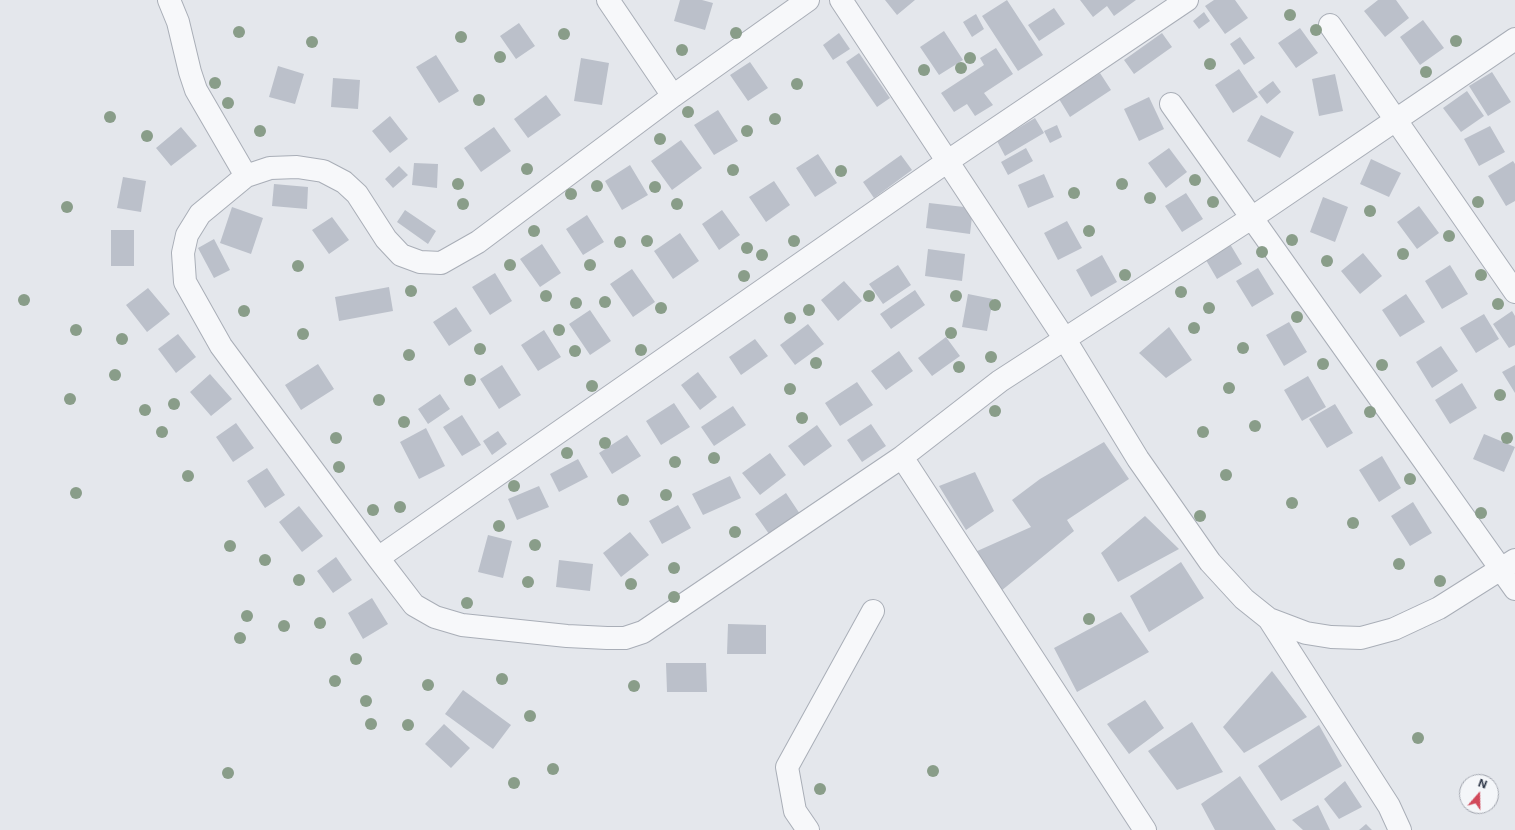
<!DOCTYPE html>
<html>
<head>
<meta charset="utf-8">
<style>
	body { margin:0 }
	#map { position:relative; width:1515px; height:830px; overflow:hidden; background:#e4e7ec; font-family:Inter,sans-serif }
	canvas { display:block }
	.north { position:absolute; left:1459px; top:774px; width:40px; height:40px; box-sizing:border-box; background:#f4f6f9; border:1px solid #a4a8b1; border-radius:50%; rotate:20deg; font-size:11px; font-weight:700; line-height:16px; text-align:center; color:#2b3445 }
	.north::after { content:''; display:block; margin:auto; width:14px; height:18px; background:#d1495b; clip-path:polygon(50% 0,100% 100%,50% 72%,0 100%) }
</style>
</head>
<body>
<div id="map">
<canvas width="1515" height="830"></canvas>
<div class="north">N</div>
</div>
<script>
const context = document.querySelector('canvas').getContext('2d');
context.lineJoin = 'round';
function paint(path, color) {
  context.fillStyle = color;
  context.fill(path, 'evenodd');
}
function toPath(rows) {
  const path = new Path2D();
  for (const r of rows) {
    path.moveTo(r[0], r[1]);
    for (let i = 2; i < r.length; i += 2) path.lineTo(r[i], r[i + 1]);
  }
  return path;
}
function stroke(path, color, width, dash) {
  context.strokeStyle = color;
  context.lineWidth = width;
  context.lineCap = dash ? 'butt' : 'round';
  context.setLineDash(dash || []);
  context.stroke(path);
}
paint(toPath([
	[680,0,702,0,713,3,705,30,674,21],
	[885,0,915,0,897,15],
	[1007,0,1043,55,1018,71,982,16],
	[1080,0,1136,0,1114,16,1107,6,1093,17],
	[1214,0,1235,0,1248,18,1225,34,1205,6],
	[1378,0,1396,0,1409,18,1385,37,1364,11],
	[1054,8,1065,24,1039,41,1028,25],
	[1204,12,1210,21,1199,29,1193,21],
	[976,14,984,29,972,37,963,22],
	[1423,20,1444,48,1420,65,1400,37],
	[519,23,535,46,516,59,500,36],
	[1300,28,1318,53,1296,68,1278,43],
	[944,31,963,60,939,75,920,47],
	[839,33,850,49,833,60,823,45],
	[1162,33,1172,47,1134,74,1124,60],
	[1240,37,1255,58,1244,65,1230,44],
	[996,48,1013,74,984,93,993,105,975,116,967,104,954,112,941,93,984,65,980,58],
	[859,53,890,98,877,107,846,62],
	[436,55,459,91,439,103,416,67],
	[581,58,609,63,602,105,574,101],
	[750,62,768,88,748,101,730,75],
	[278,66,304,74,295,104,269,97],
	[1239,69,1258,97,1233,113,1215,85],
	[1492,72,1511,102,1488,116,1469,86],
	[1100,73,1111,90,1070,117,1059,99],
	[1335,74,1343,111,1319,116,1312,79],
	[333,78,360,80,358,109,331,107],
	[1273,81,1281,92,1267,104,1258,92],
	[1467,91,1484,116,1461,132,1443,108],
	[546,95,561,115,528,138,514,119],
	[1149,97,1164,129,1139,141,1124,109],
	[718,110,738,141,714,155,694,125],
	[1261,115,1294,132,1280,158,1247,141],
	[390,116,408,139,390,153,372,131],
	[1035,118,1044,133,1005,156,997,141],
	[1057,125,1062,137,1050,143,1044,131],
	[1490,126,1505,152,1479,166,1464,139],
	[181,127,197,146,171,166,156,148],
	[494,127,511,151,481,172,464,148],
	[681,140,702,168,672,190,651,161],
	[1026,148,1033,161,1008,175,1001,162],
	[1169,148,1187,172,1166,188,1148,163],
	[818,154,837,183,815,197,796,168],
	[901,155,912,170,874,198,863,182],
	[1371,159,1401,173,1389,197,1360,184],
	[1513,161,1515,164,1515,201,1506,206,1488,176],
	[414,163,438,164,437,188,412,185],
	[630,165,648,195,622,210,605,181],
	[399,166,408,175,393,188,385,179],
	[1044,174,1054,197,1028,208,1018,185],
	[123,177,146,181,141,212,117,208],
	[774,181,790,205,766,222,749,197],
	[274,184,308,187,307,209,272,206],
	[1186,193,1203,219,1182,232,1165,206],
	[1323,197,1348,207,1335,242,1310,232],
	[929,203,973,208,970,234,926,228],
	[1419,206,1439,233,1417,249,1397,222],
	[232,207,263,218,251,254,220,243],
	[405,210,436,231,428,244,397,222],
	[722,210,740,235,719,250,702,224],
	[587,215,604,242,583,255,566,229],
	[332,217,349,240,329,254,312,230],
	[1067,221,1082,248,1058,260,1044,233],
	[111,230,134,230,134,266,111,266],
	[680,233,699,261,673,279,654,251],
	[214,239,230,270,214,278,198,248],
	[1227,239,1242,264,1217,279,1203,255],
	[542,244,561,273,540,287,520,259],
	[928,249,965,254,962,281,925,276],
	[1363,253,1382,276,1360,294,1341,271],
	[1102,255,1117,282,1091,297,1076,270],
	[898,265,911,285,883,304,869,284],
	[1450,265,1468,294,1442,309,1425,281],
	[1258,268,1274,294,1252,307,1236,281],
	[632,269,655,302,633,317,610,284],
	[495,273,512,301,490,315,472,287],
	[844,281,862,301,838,321,821,300],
	[389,287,393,311,339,321,335,297],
	[148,288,170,314,147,332,126,305],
	[915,290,925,305,891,329,880,314],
	[968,294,993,299,987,331,962,327],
	[1406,294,1425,322,1400,337,1382,310],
	[456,307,472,331,449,346,433,322],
	[590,310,611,341,590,355,569,324],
	[1512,311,1515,316,1515,345,1509,348,1493,324],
	[1484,314,1499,339,1476,353,1460,328],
	[1289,322,1307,352,1284,366,1266,335],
	[808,324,824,344,795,365,780,345],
	[1169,327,1192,360,1166,378,1139,353],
	[544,330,561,357,538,371,521,345],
	[178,334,196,357,176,373,158,349],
	[946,337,960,356,932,376,918,358],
	[755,339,768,356,741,375,729,357],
	[1441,346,1458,371,1432,388,1416,362],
	[899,351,913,371,886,390,871,371],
	[318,364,334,389,301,410,285,385],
	[502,365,521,395,499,409,480,379],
	[1515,365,1515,393,1502,372],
	[698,372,717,397,700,410,681,385],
	[210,374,232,399,211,416,190,392],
	[1308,376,1326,407,1302,421,1284,390],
	[857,382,873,405,840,426,825,403],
	[1462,383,1477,408,1450,424,1435,400],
	[440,394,450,409,428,424,418,409],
	[674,403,690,427,661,445,646,421],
	[1335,404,1353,433,1327,448,1309,419],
	[733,406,746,425,714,446,701,427],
	[462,415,481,445,462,456,443,427],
	[236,423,254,448,233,462,216,437],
	[871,424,886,446,862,462,847,440],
	[817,425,832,446,804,466,788,446],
	[426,428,445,466,419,479,400,442],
	[498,431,507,444,492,455,483,441],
	[1484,434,1515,447,1504,472,1473,459],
	[627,435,641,456,612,474,599,453],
	[1104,442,1129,479,1067,520,1074,531,1001,591,975,552,1031,527,1012,500,1040,479],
	[770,453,786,475,760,495,742,473],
	[1382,456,1401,488,1379,502,1359,470],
	[578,459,588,477,559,492,550,474],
	[267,468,285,495,265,508,247,481],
	[975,472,994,511,966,530,939,486],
	[730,476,741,498,703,515,692,494],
	[539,486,549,507,517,520,508,499],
	[786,493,800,514,769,534,755,514],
	[1413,502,1432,533,1410,546,1391,516],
	[678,505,691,528,662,544,649,521],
	[299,506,323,536,302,552,279,522],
	[1145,516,1179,549,1118,582,1101,553],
	[630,532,649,555,621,577,603,553],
	[488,535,512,541,503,578,478,572],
	[336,557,352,580,333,593,317,571],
	[559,560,593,564,590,591,556,587],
	[1181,562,1204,598,1149,632,1130,596],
	[372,598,388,624,363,639,348,613],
	[1121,612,1149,652,1077,692,1054,648],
	[728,624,766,625,766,654,727,654],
	[666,663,706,663,707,692,667,692],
	[1272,671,1307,717,1244,753,1223,727],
	[463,690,511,725,493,749,445,714],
	[1145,700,1164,728,1129,754,1107,724],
	[1192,722,1223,772,1177,790,1148,751],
	[444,724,470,748,451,768,425,744],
	[1319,725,1342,766,1281,801,1258,766],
	[1240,776,1276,830,1215,830,1201,804],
	[1345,781,1362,807,1339,819,1324,799],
	[1318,805,1330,830,1303,830,1292,820],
	[1366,824,1372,830,1359,830]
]), '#bbc0ca');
const minor = toPath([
	[169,0,178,22,190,72,196,90,246,176],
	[608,0,673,96],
	[808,0,673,96,478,242,441,263,420,262,401,255,386,239,357,194,344,182,323,171,297,167,270,168,246,176,200,214,187,235,183,253,185,282,221,346,378,558,414,605,435,617,462,625,567,636,607,638,625,638,643,632,902,457,1000,381,1253,217,1515,39],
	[841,0,1064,338,1138,459,1210,562,1244,599,1269,619,1306,633,1331,637,1361,638,1394,629,1439,608,1515,560],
	[1330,25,1515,292],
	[1171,104,1515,589],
	[902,457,1145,830],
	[378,558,948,161,1187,0],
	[1269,619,1389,806,1400,830],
	[808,830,795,811,787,767,873,611]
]);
stroke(minor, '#a9aeb7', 24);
stroke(minor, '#f7f8fa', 22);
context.fillStyle = '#899d89';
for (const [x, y] of [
	[1290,15],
	[1316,30],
	[239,32],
	[736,33],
	[564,34],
	[461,37],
	[1456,41],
	[312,42],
	[682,50],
	[500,57],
	[970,58],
	[1210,64],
	[961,68],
	[924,70],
	[1426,72],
	[215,83],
	[797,84],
	[479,100],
	[228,103],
	[688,112],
	[110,117],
	[775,119],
	[260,131],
	[747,131],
	[147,136],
	[660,139],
	[527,169],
	[733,170],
	[841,171],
	[1195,180],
	[458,184],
	[1122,184],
	[597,186],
	[655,187],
	[1074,193],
	[571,194],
	[1150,198],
	[1213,202],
	[1478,202],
	[463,204],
	[677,204],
	[67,207],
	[1370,211],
	[534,231],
	[1089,231],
	[1449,236],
	[1292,240],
	[647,241],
	[794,241],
	[620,242],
	[747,248],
	[1262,252],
	[1403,254],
	[762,255],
	[1327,261],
	[510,265],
	[590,265],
	[298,266],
	[1125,275],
	[1481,275],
	[744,276],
	[411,291],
	[1181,292],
	[546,296],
	[869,296],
	[956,296],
	[24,300],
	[605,302],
	[576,303],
	[1498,304],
	[995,305],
	[661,308],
	[1209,308],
	[809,310],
	[244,311],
	[1297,317],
	[790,318],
	[1194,328],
	[76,330],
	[559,330],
	[951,333],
	[303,334],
	[122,339],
	[1243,348],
	[480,349],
	[641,350],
	[575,351],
	[409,355],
	[991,357],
	[816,363],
	[1323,364],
	[1382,365],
	[959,367],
	[115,375],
	[470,380],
	[592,386],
	[1229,388],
	[790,389],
	[1500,395],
	[70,399],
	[379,400],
	[174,404],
	[145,410],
	[995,411],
	[1370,412],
	[802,418],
	[404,422],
	[1255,426],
	[162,432],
	[1203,432],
	[336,438],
	[1507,438],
	[605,443],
	[567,453],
	[714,458],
	[675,462],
	[339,467],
	[1226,475],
	[188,476],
	[1410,479],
	[514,486],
	[76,493],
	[666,495],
	[623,500],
	[1292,503],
	[400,507],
	[373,510],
	[1481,513],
	[1200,516],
	[1353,523],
	[499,526],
	[735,532],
	[535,545],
	[230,546],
	[265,560],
	[1399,564],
	[674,568],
	[299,580],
	[1440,581],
	[528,582],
	[631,584],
	[674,597],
	[467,603],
	[247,616],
	[1089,619],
	[320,623],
	[284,626],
	[240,638],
	[356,659],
	[502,679],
	[335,681],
	[428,685],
	[634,686],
	[366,701],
	[530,716],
	[371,724],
	[408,725],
	[1418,738],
	[553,769],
	[933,771],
	[228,773],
	[514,783],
	[820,789]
]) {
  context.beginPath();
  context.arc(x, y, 6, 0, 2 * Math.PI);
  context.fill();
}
</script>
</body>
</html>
